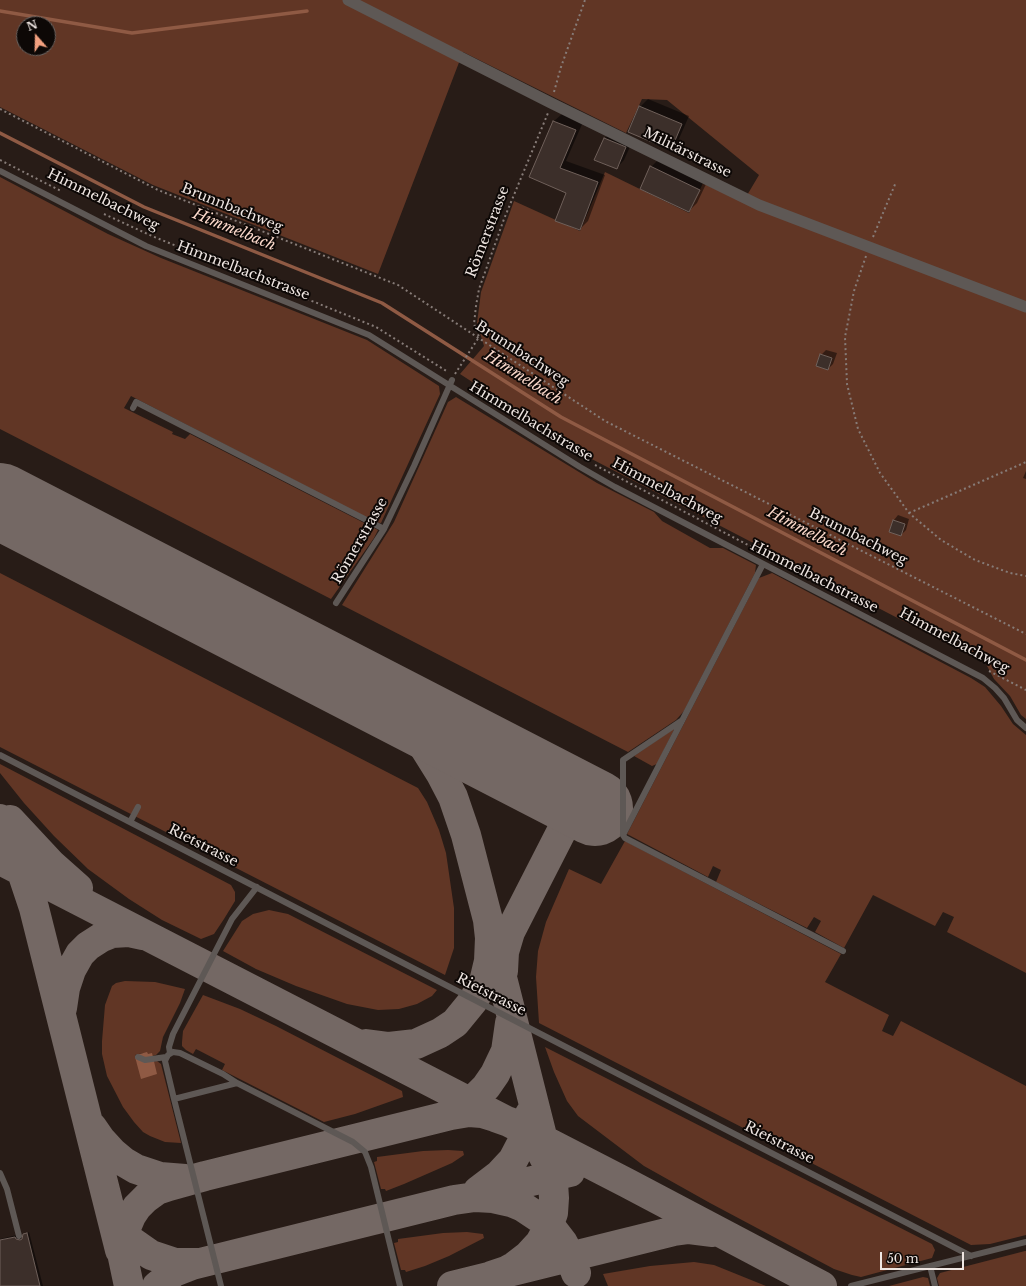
<!DOCTYPE html>
<html>
<head>
<meta charset="utf-8">
<style>
	body { margin:0 }
	#map { position:relative; width:1026px; height:1286px; overflow:hidden; background:#281c17; font-family:"Libre Baskerville",serif }
	canvas { display:block }
	.north { position:absolute; left:16px; top:16px; width:40px; height:40px; box-sizing:border-box; background:#0d0806; border:1px solid #67615e; border-radius:50%; rotate:340deg; font-size:11px; font-weight:700; line-height:16px; text-align:center; color:#efe6e2 }
	.north::after { content:''; display:block; margin:auto; width:14px; height:18px; background:#f2a07f; clip-path:polygon(50% 0,100% 100%,50% 72%,0 100%) }
	.scale { position:absolute; left:880px; top:1252px; width:84px; height:18px; box-sizing:border-box; border:2px solid #efe6e2; border-top:0; padding-left:5px; font-size:12px; line-height:14px; white-space:nowrap; color:#efe6e2; -webkit-text-stroke:3px #0d0806; paint-order:stroke }
</style>
</head>
<body>
<div id="map">
<canvas width="1026" height="1286"></canvas>
<div class="north">N</div>
<div class="scale">50 m</div>
</div>
<script>
const context = document.querySelector('canvas').getContext('2d');
context.lineJoin = 'round';
function paint(path, color) {
  context.fillStyle = color;
  context.fill(path, 'evenodd');
}
function toPath(rows) {
  const path = new Path2D();
  for (const r of rows) {
    path.moveTo(r[0], r[1]);
    for (let i = 2; i < r.length; i += 2) path.lineTo(r[i], r[i + 1]);
  }
  return path;
}
function stroke(path, color, width, dash) {
  context.strokeStyle = color;
  context.lineWidth = width;
  context.lineCap = dash ? 'butt' : 'round';
  context.setLineDash(dash || []);
  context.stroke(path);
}
function write(font, color, halo, rows, align = 'center') {
  context.font = font + ' "Libre Baskerville",serif';
  context.lineWidth = 4;
  context.setLineDash([]);
  context.textBaseline = 'middle';
  context.strokeStyle = halo;
  context.fillStyle = color;
  for (const [text, x, y, turn = 0] of rows) {
    context.save();
    context.translate(x, y);
    context.rotate((+turn || 0) * Math.PI / 180);
    context.textAlign = isNaN(turn) ? turn : align;
    if (halo) context.strokeText(text, 0, 0);
    context.fillText(text, 0, 0);
    context.restore();
  }
}
paint(toPath([
	[0,0,1026,0,1026,719,1021,715,1010,696,994,679,986,664,584,455,460,374,484,346,477,323,481,292,514,201,580,231,605,172,689,213,703,183,743,202,759,175,667,100,642,99,626,133,463,52,378,274,153,185,0,107],
	[24,24,48,24,48,48,24,48],
	[0,177,108,234,161,258,367,340,439,386,440,394,381,523,375,522,131,396,124,408,173,432,172,434,185,439,190,434,378,530,374,538,331,599,0,429],
	[456,397,597,483,654,512,662,521,710,548,723,548,756,565,755,573,684,711,676,720,628,752,342,605,394,522,448,402],
	[0,573,418,788,427,802,439,830,446,853,454,908,454,948,445,975,0,747],
	[772,573,971,678,985,687,1001,706,1013,724,1026,735,1026,973,947,932,954,917,943,912,935,926,873,895,844,948,815,932,821,921,814,917,807,928,716,882,721,870,713,866,708,877,627,834,759,578],
	[675,728,657,764,652,766,634,756],
	[0,764,231,885,235,892,235,901,224,919,214,934,201,939,162,920,129,899,88,869,54,836,24,803,0,773],
	[625,841,841,954,825,982,889,1015,882,1031,893,1036,901,1021,1026,1086,1026,1235,990,1244,971,1245,539,1023,536,977,538,951,546,922,569,869,601,884],
	[269,910,288,914,437,990,432,996,417,1004,399,1009,378,1010,347,1004,296,986,256,969,223,951,242,921,253,914],
	[125,981,155,982,185,989,180,1003,163,1037,160,1051,156,1055,149,1057,144,1056,143,1053,135,1055,137,1063,157,1061,161,1064,181,1143,165,1142,150,1136,143,1132,134,1122,123,1107,107,1076,102,1054,102,1041,105,1005,112,986,116,983],
	[203,995,240,1009,276,1026,402,1091,403,1097,355,1114,324,1122,222,1070,225,1064,196,1049,193,1054,186,1050,182,1046,182,1042,183,1031],
	[545,1047,932,1244,935,1250,932,1258,861,1277,852,1275,834,1269,710,1203,644,1166,578,1116,567,1101,554,1072],
	[448,1150,463,1151,464,1155,452,1163,404,1184,386,1191,385,1189,381,1189,374,1162,377,1161,377,1157,423,1151],
	[467,1232,483,1234,484,1238,449,1256,425,1266,406,1272,405,1270,401,1270,394,1243,398,1242,398,1239,443,1233],
	[1025,1251,1026,1251,1026,1286,939,1286,937,1278,940,1273],
	[694,1262,714,1265,766,1286,608,1286,603,1274,650,1266],
	[923,1277,928,1278,930,1286,889,1286]
]), '#613625');
paint(toPath([
	[147,1052,148,1054,152,1053,157,1074,141,1079,135,1057,136,1055]
]), '#8f5a44');
paint(toPath([
	[648,99,689,116,678,141,671,148,640,107],
	[562,114,583,122,566,161,605,175,588,221,580,229,567,192,530,176,554,121],
	[612,131,633,140,624,160,617,168,596,159,605,138],
	[659,159,707,182,697,203,689,211,651,167],
	[826,350,837,353,833,364,828,369,821,355],
	[1026,471,1026,479,1023,478],
	[898,515,909,519,906,530,901,535,894,520],
	[29,1232,43,1286,1,1286,0,1281,0,1239,17,1235,18,1237,23,1239,27,1233]
]), '#0007');
stroke(toPath([
	[0,11,132,33,307,11],
	[0,133,144,207,382,303,561,417,1026,660]
]), '#8f5a44', 3.5);
stroke(toPath([
	[342,677,370,692,396,714,421,742,441,774,453,797,466,835,488,920,490,938,489,961,484,982,473,1001,455,1023,440,1033,416,1044,389,1047,366,1044],
	[0,819,16,854,34,908,120,1250],
	[10,820,51,864,78,888],
	[0,860,627,1183,822,1286],
	[494,946,546,1152],
	[503,971,504,952,510,932,578,799],
	[62,1008,65,988,71,970,80,954,88,946,102,937,112,933,129,932,143,935],
	[454,1112,465,1106,476,1097,486,1087,495,1074,506,1051,510,1023],
	[92,1127,101,1140,112,1152,124,1162,136,1169,160,1177,185,1179],
	[478,1191,499,1175,513,1160,524,1139,530,1114],
	[481,1193,570,1172],
	[116,1221,131,1241,151,1255,175,1263,198,1263],
	[129,1286,122,1253,122,1242,125,1230,131,1216,137,1207,146,1198,157,1190,169,1186,205,1176,451,1115,469,1112,482,1113,495,1117,512,1123,522,1129,530,1138,541,1151,549,1167,553,1183,554,1198,553,1213,546,1232,540,1243,528,1256,515,1266,506,1271,491,1276],
	[157,1286,174,1272,192,1265,454,1200,475,1197,493,1198,511,1202,523,1207,541,1219,553,1230,563,1243,570,1256,576,1273],
	[452,1286,674,1231,689,1229,713,1232]
]), '#746864', 30);
stroke(toPath([
	[0,501,595,808]
]), '#746864', 76);
const building = toPath([
	[639,106,682,124,671,150,628,132,639,106],
	[553,121,576,130,560,168,598,182,580,230,555,221,566,193,529,177,553,121],
	[604,138,626,147,617,169,594,160,604,138],
	[650,166,700,190,689,212,640,189,650,166],
	[820,354,832,358,828,370,816,366,820,354],
	[893,520,905,524,901,536,889,532,893,520],
	[27,1233,40,1286,0,1286,0,1240,15,1237,16,1239,20,1240,22,1239,23,1234,27,1233]
]);
paint(building, '#3c2f2a');
stroke(building, '#6f605a', 1);
stroke(toPath([
	[554,92,561,67,585,0],
	[0,109,158,190,398,285,605,421,1026,634],
	[0,160,61,191],
	[104,214,152,236,376,327,448,372],
	[873,237,896,182],
	[866,256,854,291,845,337,847,384,858,429,880,473,909,513,941,540,975,560,1010,573,1026,576],
	[455,374,479,337,474,324,476,306,479,289,504,219,548,113],
	[595,465,857,602],
	[909,513,1026,462],
	[989,671,1026,690]
]), '#877c78', 2, [2, 3]);
stroke(toPath([
	[0,171,146,246,369,335,580,467,615,487,983,678,995,688,1004,698,1017,720,1026,728],
	[133,408,136,402,384,529],
	[336,603,384,529,414,466,452,380],
	[681,721,623,760,623,835,763,564],
	[0,755,971,1256],
	[130,822,138,807],
	[623,835,625,838,843,951],
	[170,1053,169,1047,173,1034,232,919,257,887],
	[138,1057,145,1060,166,1057],
	[174,1099,165,1061,168,1055,173,1052,180,1053,223,1074,237,1083],
	[0,1173,7,1189,19,1236],
	[930,1266,935,1286],
	[221,1286,174,1099,237,1083,353,1142,365,1152,371,1167,400,1286],
	[851,1286,1026,1242]
]), '#5e5855', 6);
stroke(toPath([
	[348,0,551,103,759,205,1026,307]
]), '#5e5855', 11);
write('14px', '#efe6e2', '#0d0806', [
	["Militärstrasse",687,153,26],
	["Himmelbachweg",103,200,26],
	["Brunnbachweg",232,208,22],
	["Römerstrasse",488,232,-69],
	["Himmelbachstrasse",243,271,21],
	["Brunnbachweg",522,354,33],
	["Himmelbachstrasse",531,422,31],
	["Himmelbachweg",667,491,28],
	["Brunnbachweg",858,537,27],
	["Römerstrasse",360,541,-60],
	["Himmelbachstrasse",814,577,27],
	["Himmelbachweg",954,641,28],
	["Rietstrasse",203,846,27],
	["Rietstrasse",491,995,27],
	["Rietstrasse",779,1143,27]
]);
write('italic 15px', '#fbd9cb', '#0d0806', [
	["Himmelbach",234,230,22],
	["Himmelbach",523,378,32],
	["Himmelbach",807,532,28]
]);
</script>
</body>
</html>
